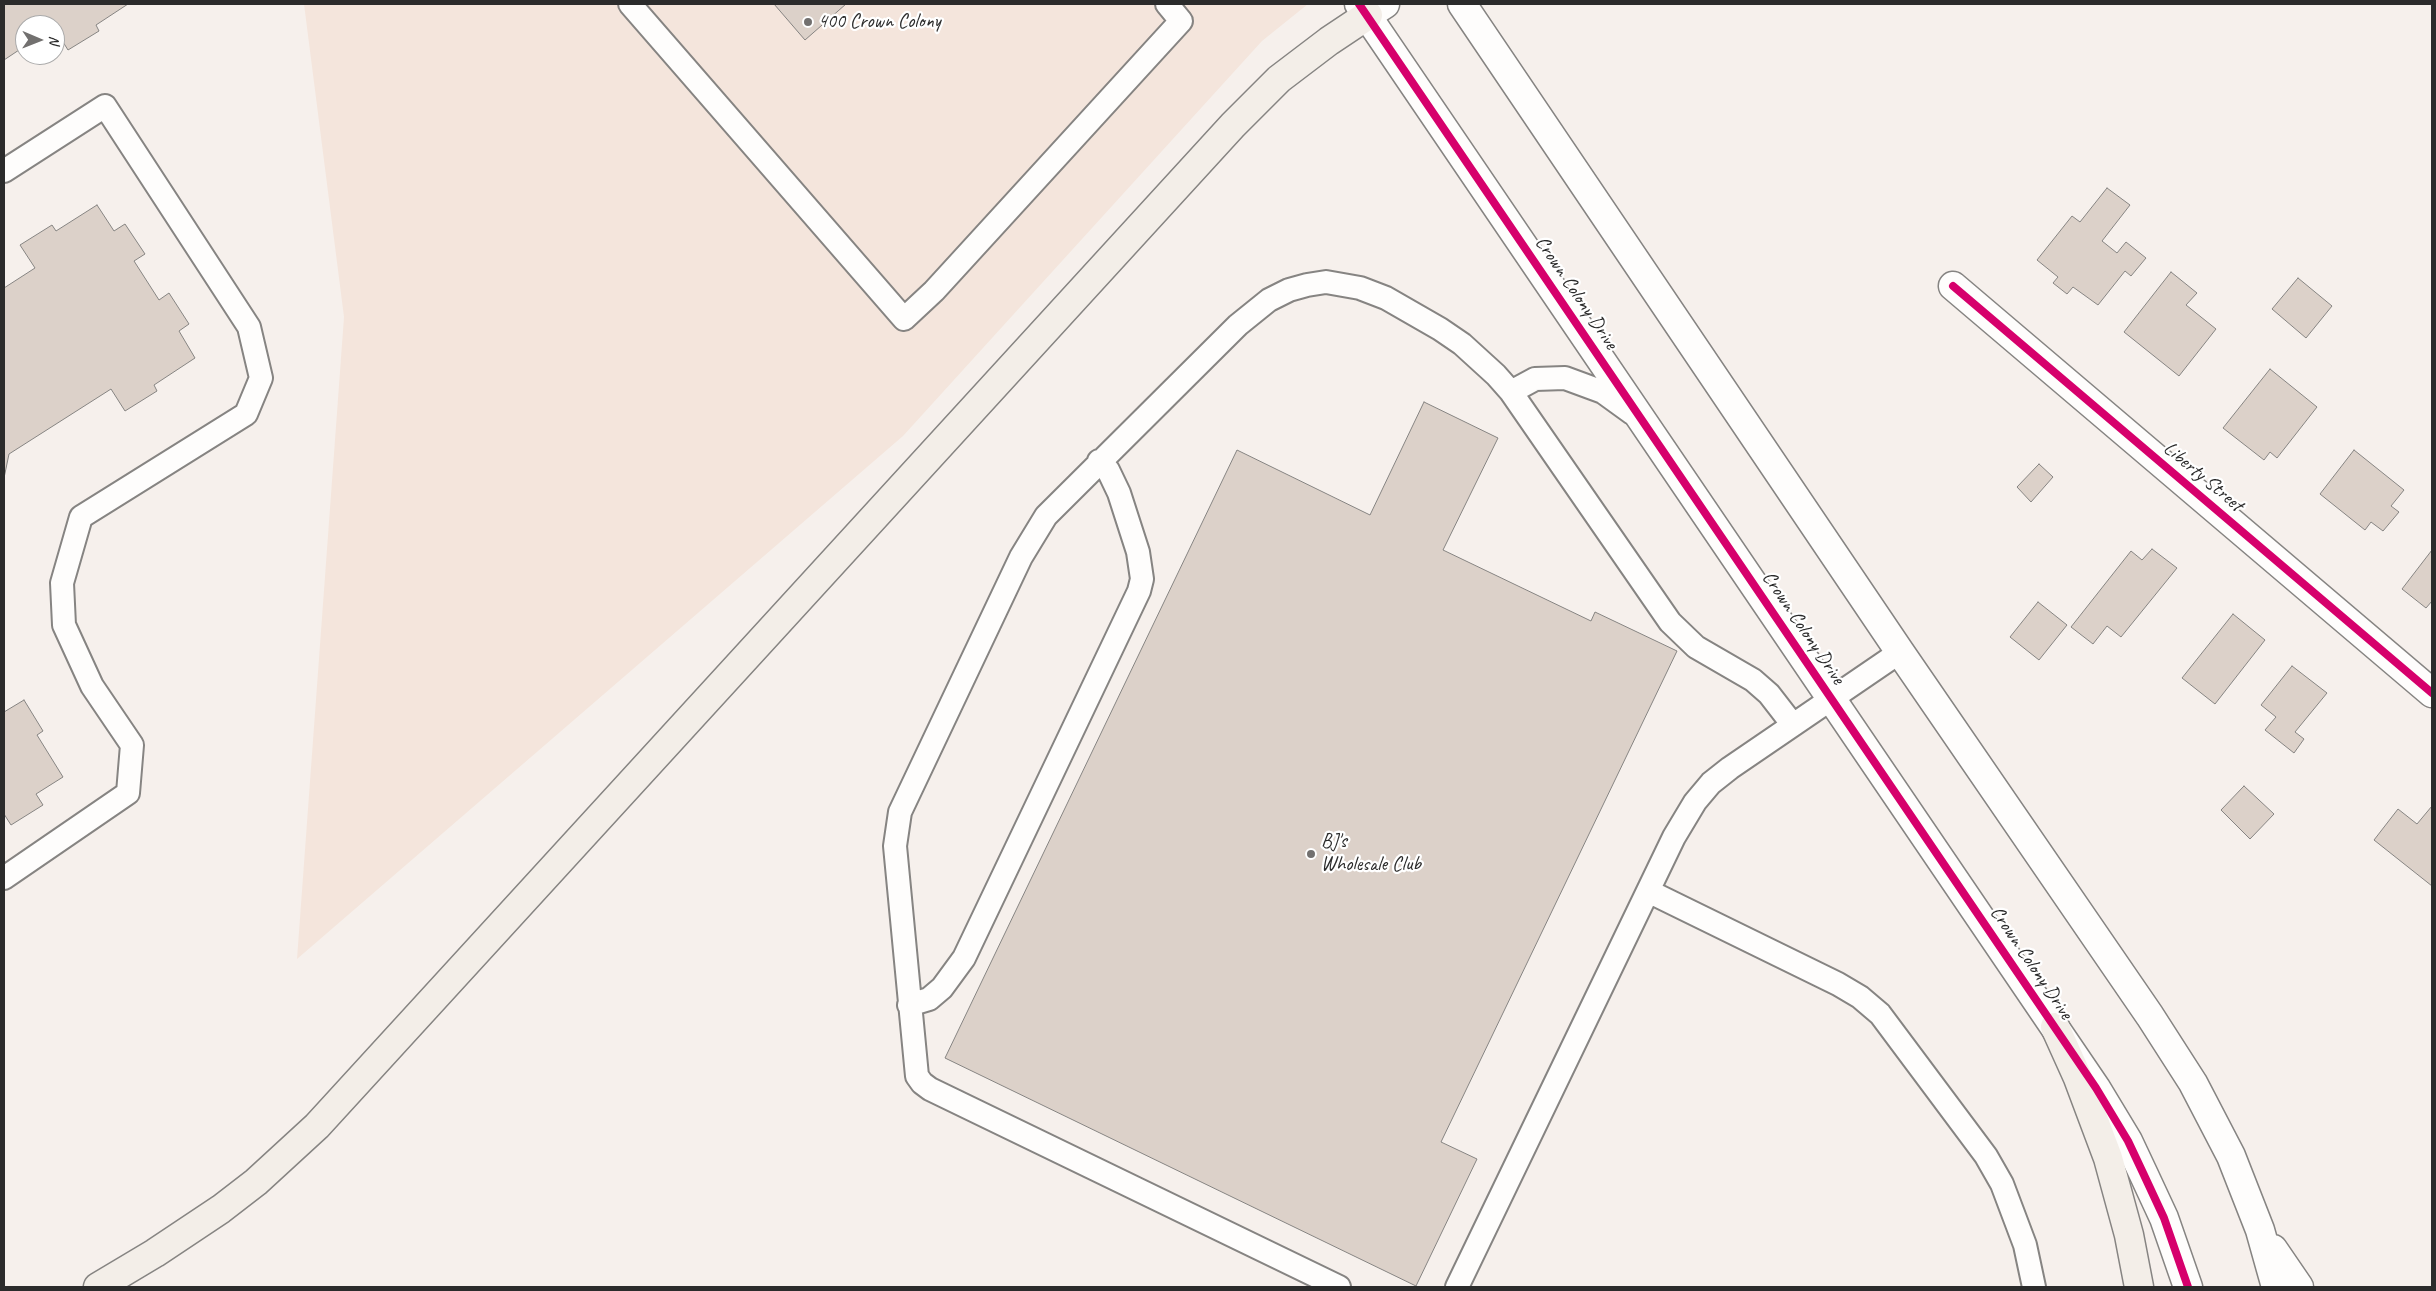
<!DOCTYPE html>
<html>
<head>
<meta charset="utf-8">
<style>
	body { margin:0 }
	#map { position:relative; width:2436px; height:1291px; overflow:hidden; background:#f6f0ec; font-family:Caveat,sans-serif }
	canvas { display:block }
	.frame { position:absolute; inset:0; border:5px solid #2b2b2b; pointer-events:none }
	.north { position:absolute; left:15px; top:15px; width:50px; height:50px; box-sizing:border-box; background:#fff; border:1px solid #aaa; border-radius:50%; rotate:91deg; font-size:14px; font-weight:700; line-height:20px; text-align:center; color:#2b2b2b }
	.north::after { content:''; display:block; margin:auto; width:18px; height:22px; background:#72706f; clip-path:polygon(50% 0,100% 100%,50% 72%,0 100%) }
</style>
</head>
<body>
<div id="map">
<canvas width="2436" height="1291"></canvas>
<div class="frame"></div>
<div class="north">N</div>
</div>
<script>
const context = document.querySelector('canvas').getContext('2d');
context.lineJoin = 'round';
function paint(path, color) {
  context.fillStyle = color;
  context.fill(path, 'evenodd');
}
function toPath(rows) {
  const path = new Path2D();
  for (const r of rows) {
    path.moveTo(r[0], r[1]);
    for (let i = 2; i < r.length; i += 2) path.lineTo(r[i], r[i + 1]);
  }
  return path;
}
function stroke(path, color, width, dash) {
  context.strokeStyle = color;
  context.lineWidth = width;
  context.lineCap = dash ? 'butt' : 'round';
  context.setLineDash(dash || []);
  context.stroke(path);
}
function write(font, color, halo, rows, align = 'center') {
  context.font = font + ' Caveat,sans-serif';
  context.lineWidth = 4.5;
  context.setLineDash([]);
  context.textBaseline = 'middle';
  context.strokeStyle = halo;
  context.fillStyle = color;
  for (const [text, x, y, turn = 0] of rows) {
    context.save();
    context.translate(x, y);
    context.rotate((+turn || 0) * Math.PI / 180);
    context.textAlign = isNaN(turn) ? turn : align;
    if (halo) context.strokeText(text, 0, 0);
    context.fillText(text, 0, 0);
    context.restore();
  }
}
paint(toPath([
	[304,4,1308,4,1262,41,903,436,297,959,344,317]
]), '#f4e5dc');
const building = toPath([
	[4,4,128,4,96,25,99,31,68,50,55,29,55,25,25,25,25,46,4,60,4,4],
	[774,4,846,4,805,40,774,4],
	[2107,188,2130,205,2102,241,2117,253,2126,242,2146,258,2131,276,2125,271,2098,305,2073,287,2067,294,2053,283,2058,277,2037,260,2072,216,2080,222,2107,188],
	[97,205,114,231,125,224,145,254,134,261,159,300,169,293,189,324,179,331,195,358,154,385,157,391,125,411,111,389,9,454,4,478,4,288,35,268,20,245,52,225,56,231,97,205],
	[2171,272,2197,293,2186,305,2216,329,2179,376,2124,332,2171,272],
	[2298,278,2332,306,2306,338,2272,309,2298,278],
	[2270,369,2317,407,2277,458,2270,452,2264,460,2223,428,2270,369],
	[1424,402,1498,438,1443,550,1591,621,1595,612,1677,651,1441,1142,1477,1159,1416,1286,945,1058,1237,450,1370,515,1424,402],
	[2354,450,2404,490,2391,506,2399,512,2383,531,2371,522,2365,530,2320,494,2354,450],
	[2039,464,2053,477,2031,502,2017,487,2039,464],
	[2152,549,2177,568,2121,637,2107,626,2093,644,2071,627,2131,551,2142,560,2152,549],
	[2432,550,2432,601,2426,608,2402,589,2432,550],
	[2038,602,2067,625,2039,660,2010,637,2038,602],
	[2233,614,2265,640,2215,704,2182,678,2233,614],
	[2292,666,2327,693,2295,732,2304,739,2294,753,2265,730,2276,717,2261,705,2292,666],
	[24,700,43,731,37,735,63,777,36,794,43,805,11,825,4,814,4,712,24,700],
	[2244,786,2274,814,2250,839,2221,810,2244,786],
	[2432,806,2432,886,2374,840,2398,809,2417,824,2432,806]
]);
paint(building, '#dcd1c9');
stroke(building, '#868482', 1);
const lane = toPath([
	[630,4,904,319,934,291,1181,21,1167,4],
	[4,171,105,106,249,327,261,378,246,414,81,517,62,583,64,625,92,686,132,745,128,793,4,878],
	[1511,392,1535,379,1565,378,1603,392,1632,413],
	[1648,891,1838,984,1860,997,1880,1014,1986,1156,2002,1184,2025,1245,2034,1287],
	[909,1005,929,999,942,988,964,958,1139,591,1142,579,1138,552,1119,493,1108,470,1099,461],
	[1339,1287,930,1089,922,1083,917,1076,895,846,900,812,1021,557,1046,516,1238,325,1269,300,1289,290,1307,285,1326,282,1360,288,1386,298,1440,329,1462,344,1496,375,1511,392,1670,622,1696,647,1753,680,1769,694,1793,725],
	[1457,1287,1674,837,1695,802,1711,783,1730,768,1900,652]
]);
const street = toPath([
	[1368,15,1385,4],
	[1953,286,2432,693]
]);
const secondary = toPath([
	[1359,4,2096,1088,2128,1141,2144,1175,2164,1218,2188,1287],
	[1462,4,1900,652,2150,1016,2193,1083,2231,1156,2260,1230,2276,1287],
	[2273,1249,2299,1287]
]);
const highway = toPath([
	[2055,1027,2078,1078,2108,1158,2129,1235,2139,1287],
	[98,1287,155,1253,221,1209,256,1182,317,1126,1233,125,1279,79,1329,41,1368,15]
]);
stroke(lane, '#868482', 26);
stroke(street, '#868482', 31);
stroke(secondary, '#868482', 31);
stroke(highway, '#868482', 31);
stroke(lane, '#fefdfc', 22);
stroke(street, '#fefdfc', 28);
stroke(secondary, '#fefdfc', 28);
stroke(highway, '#f3eee8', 28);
stroke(toPath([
	[1359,4,2096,1088,2128,1141,2144,1175,2164,1218,2188,1287],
	[1953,286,2432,693]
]), '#d6006c', 8);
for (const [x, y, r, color] of [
	[808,22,5,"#72706f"],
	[1311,854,5,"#72706f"]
]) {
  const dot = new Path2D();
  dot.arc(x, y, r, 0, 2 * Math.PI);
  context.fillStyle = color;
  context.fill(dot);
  stroke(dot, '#fff', 2);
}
write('20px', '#2b2b2b', '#fff', [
	["400 Crown Colony",818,22],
	["BJ's",1321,842],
	["Wholesale Club",1321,865]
], 'left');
write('20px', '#2b2b2b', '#fff', [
	["Crown Colony Drive",1576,293,56],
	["Liberty Street",2203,477,40],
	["Crown Colony Drive",1803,628,56],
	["Crown Colony Drive",2031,963,56]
]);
</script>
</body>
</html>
